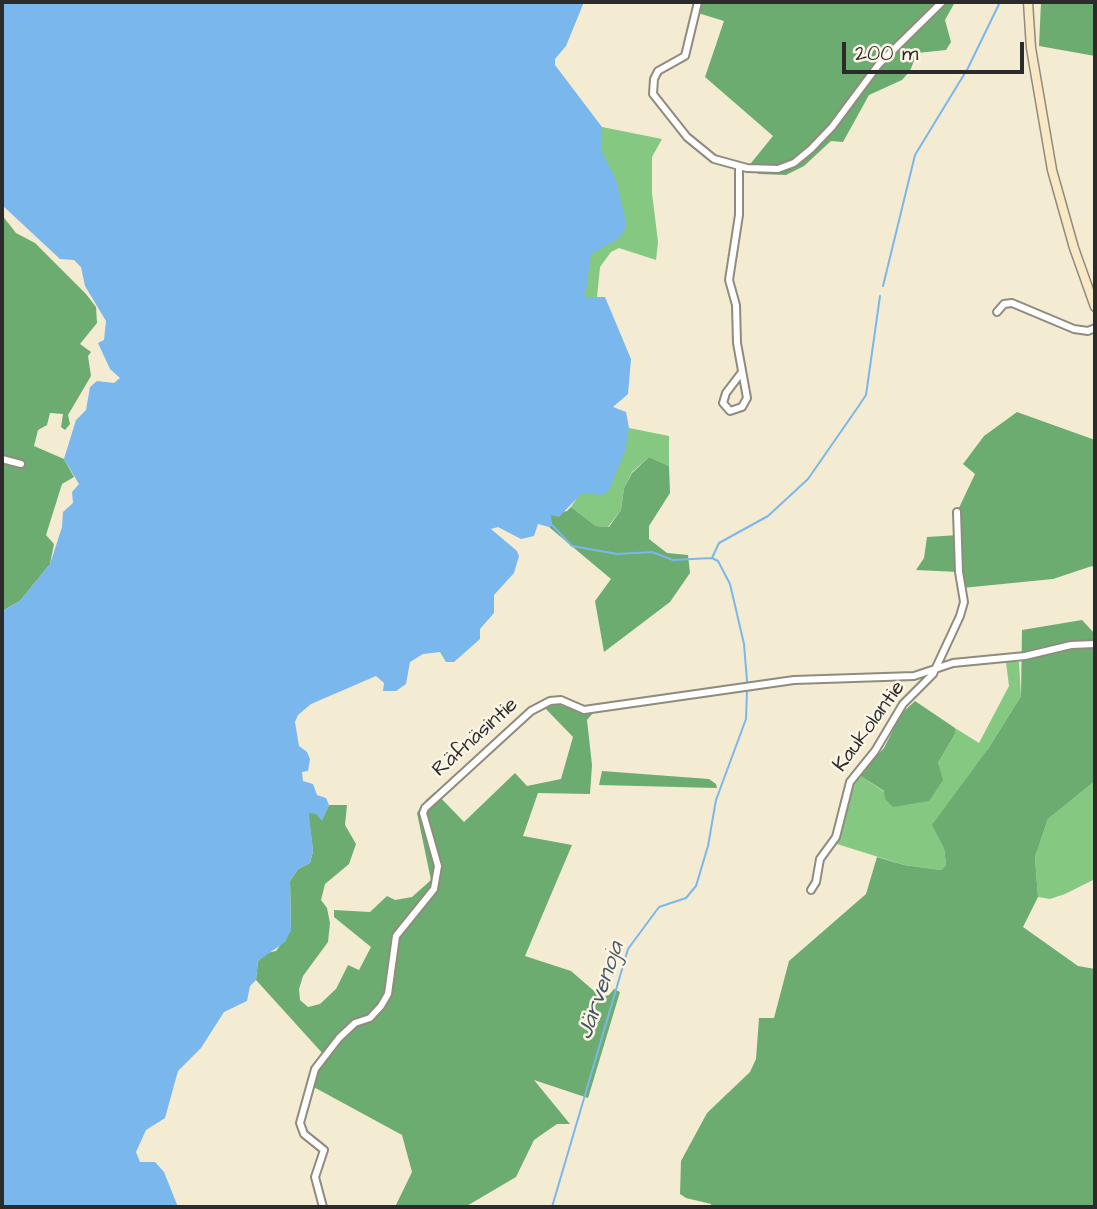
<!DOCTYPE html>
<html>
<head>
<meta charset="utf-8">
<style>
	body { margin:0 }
	#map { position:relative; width:1097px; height:1209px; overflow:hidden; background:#f4ebd3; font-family:"Architects Daughter",sans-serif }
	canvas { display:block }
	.frame { position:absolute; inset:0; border:4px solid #2b2b2b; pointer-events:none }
	.scale { position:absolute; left:842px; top:42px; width:182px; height:32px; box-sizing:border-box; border:4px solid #2b2b2b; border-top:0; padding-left:9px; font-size:21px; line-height:24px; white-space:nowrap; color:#2b2b2b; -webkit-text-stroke:5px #fcf5e5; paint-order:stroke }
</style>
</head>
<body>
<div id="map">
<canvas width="1097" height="1209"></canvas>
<div class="frame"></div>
<div class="scale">200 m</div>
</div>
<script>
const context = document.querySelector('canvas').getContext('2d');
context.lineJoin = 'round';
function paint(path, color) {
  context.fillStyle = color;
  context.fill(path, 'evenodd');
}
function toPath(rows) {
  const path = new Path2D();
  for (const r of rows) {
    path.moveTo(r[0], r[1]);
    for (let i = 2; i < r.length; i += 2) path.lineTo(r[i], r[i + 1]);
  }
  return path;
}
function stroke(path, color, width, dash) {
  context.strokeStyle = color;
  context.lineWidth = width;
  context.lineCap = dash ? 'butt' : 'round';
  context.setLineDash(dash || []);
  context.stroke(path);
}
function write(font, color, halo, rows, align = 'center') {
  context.font = font + ' "Architects Daughter",sans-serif';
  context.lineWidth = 5;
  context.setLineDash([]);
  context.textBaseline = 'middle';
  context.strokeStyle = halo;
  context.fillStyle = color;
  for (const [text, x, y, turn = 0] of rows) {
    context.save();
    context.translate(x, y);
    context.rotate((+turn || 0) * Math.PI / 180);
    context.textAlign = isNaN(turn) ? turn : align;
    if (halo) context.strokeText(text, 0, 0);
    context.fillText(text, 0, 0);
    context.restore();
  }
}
paint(toPath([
	[577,126,602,127,662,139,652,157,652,193,658,242,656,260,619,248,611,252,600,267,597,297,570,302],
	[629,428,669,436,669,466,649,457,632,472,624,488,621,510,608,527,596,526,571,507,617,436],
	[1006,662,1019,662,1021,696,988,749,944,848,946,865,941,870,904,865,837,844,844,808,859,775,904,805,916,801,955,734,955,728,979,743,1009,686],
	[1095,781,1095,879,1065,894,1050,899,1038,897,1035,857,1048,819]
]), '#85c882');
paint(toPath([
	[698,2,955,2,945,20,951,42,946,50,917,53,910,71,902,80,869,95,843,142,831,141,804,166,786,175,759,174,747,168,773,136,705,77,724,21,698,13],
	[1041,2,1095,2,1095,56,1039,46],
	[2,215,16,233,35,243,86,294,96,307,97,323,80,344,91,352,88,356,91,376,68,415,70,424,65,430,61,427,63,414,50,413,47,425,38,430,34,446,64,459,74,477,62,484,46,535,54,544,50,564,20,601,2,611],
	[1017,412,1095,440,1095,569,1092,566,1053,579,962,588,958,572,916,570,924,558,927,537,958,535,957,512,975,474,963,464,984,436],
	[649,457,669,466,670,493,649,526,649,539,667,553,688,555,690,573,670,602,604,652,595,601,611,579,549,527,552,525,550,515,567,511,571,507,596,526,609,527,621,510,624,488,632,473],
	[1082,620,1095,634,1095,781,1048,819,1035,857,1038,897,1023,927,1078,966,1095,969,1095,1207,711,1207,711,1204,686,1198,680,1194,681,1161,707,1113,750,1072,756,1059,759,1018,774,1018,789,961,866,894,877,857,904,865,941,870,946,865,944,848,932,825,988,749,1021,696,1022,630],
	[915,701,955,728,955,734,938,763,943,780,929,801,893,807,885,799,884,791,859,775,884,748,901,714],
	[557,704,584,713,593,713,587,720,592,765,590,794,538,793,523,836,572,845,525,956,571,971,601,997,609,995,614,989,620,992,588,1098,534,1080,570,1124,557,1124,534,1140,516,1177,465,1207,395,1207,412,1172,402,1135,310,1085,324,1055,256,980,258,961,267,953,276,951,291,930,290,881,298,869,310,863,313,851,308,812,316,813,322,820,329,805,347,805,345,825,356,844,349,864,325,884,321,900,327,908,330,923,328,942,303,976,299,989,300,1000,308,1007,320,1004,336,989,348,965,359,970,371,947,334,917,334,910,370,912,387,896,395,900,412,897,431,880,417,813,426,800,435,792,464,822,515,773,527,786,561,779,573,737,545,708],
	[602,771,709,779,716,784,717,788,599,785]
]), '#6cac70');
paint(toPath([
	[2,2,584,2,566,46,555,59,555,65,602,127,602,152,616,180,625,218,626,228,618,239,591,254,585,297,605,297,631,359,628,394,613,407,626,412,629,428,625,451,609,490,602,495,582,493,559,517,551,515,552,525,549,527,538,524,534,536,521,539,498,527,491,529,517,551,519,556,514,573,494,595,494,613,480,629,480,639,454,662,446,662,440,652,423,654,410,662,406,684,396,691,383,691,384,683,376,676,311,704,298,715,295,722,299,746,307,752,310,759,308,771,302,772,303,781,313,784,317,795,326,798,329,805,322,821,316,814,309,813,313,851,310,863,298,869,290,881,291,930,285,942,258,961,256,980,250,986,247,1001,224,1012,201,1048,178,1071,165,1118,146,1130,136,1152,140,1162,155,1162,164,1172,178,1207,2,1207,2,611,20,601,50,564,62,527,63,512,73,503,72,492,79,484,64,459,76,420,86,410,90,387,97,381,114,383,120,378,110,369,98,343,104,340,106,321,85,286,81,267,74,260,60,259,2,205]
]), '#7ab7ec');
stroke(toPath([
	[883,286,915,155,968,68,1000,2],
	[552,525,572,546,617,554,652,552,673,560,712,558,718,561,730,584,744,644,747,681],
	[712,558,719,543,768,516,808,479,858,407,866,395,880,296],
	[552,1207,628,949,659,907,686,898,696,886,708,846,716,800,746,719,747,691]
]), '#7ab7ec', 2);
const minor = toPath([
	[698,2,685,56,658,71,654,79,653,94,687,137,714,159,747,168,778,169,794,163,811,149,832,127,879,64,942,2],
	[739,167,739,215,729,280,736,305,737,343,747,398,742,407,730,411,723,403,726,393,742,372],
	[997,312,1004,304,1012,303,1074,329,1088,331,1095,328],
	[2,459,21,464],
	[811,890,816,882,820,859,836,837,850,782,875,751,903,704,933,674,960,616,964,602,959,572,957,512],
	[323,1207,315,1177,324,1150,304,1134,300,1123,315,1069,339,1038,355,1023,370,1018,381,1006,388,994,396,936,434,889,438,866,423,813,425,808,531,711,550,701,561,700,584,710,794,680,914,676,953,663,1025,656,1071,645,1095,644]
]);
const secondary = toPath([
	[1028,2,1031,48,1052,170,1074,248,1095,307]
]);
stroke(minor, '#908b7f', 10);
stroke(secondary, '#908b7f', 11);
stroke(minor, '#fff', 6);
stroke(secondary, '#f8e8c3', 8);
write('21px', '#2b2b2b', '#fcf5e5', [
	["Kaukolantie",870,727,-54],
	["Räfnäsintie",476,738,-42]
]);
write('italic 23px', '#435565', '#fcf5e5', [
	["Järvenoja",602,991,-71]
]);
</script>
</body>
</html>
